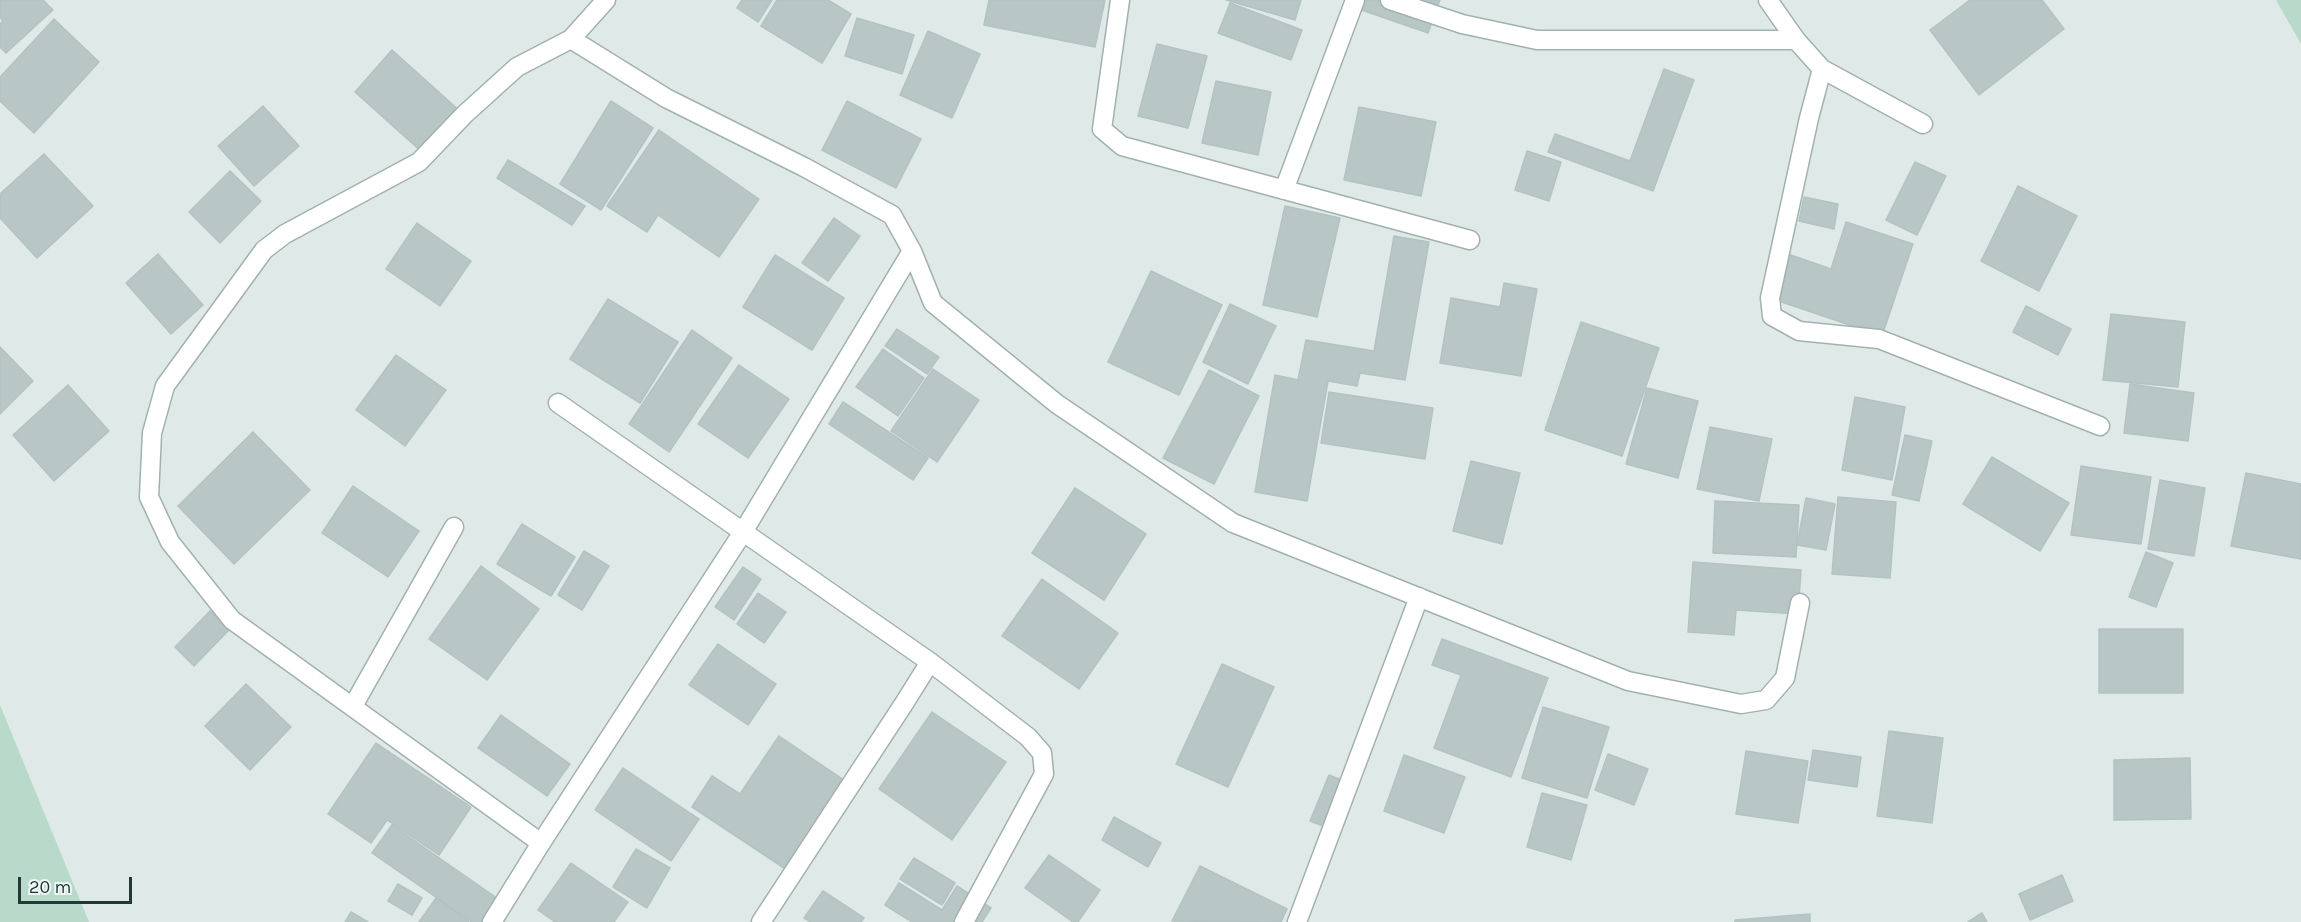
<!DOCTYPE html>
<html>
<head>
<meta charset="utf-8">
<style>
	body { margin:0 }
	#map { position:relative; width:2301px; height:922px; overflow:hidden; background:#dfeae8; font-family:Karla,sans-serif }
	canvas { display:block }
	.scale { position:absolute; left:18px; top:877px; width:114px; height:27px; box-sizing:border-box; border:3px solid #213939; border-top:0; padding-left:8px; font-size:18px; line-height:21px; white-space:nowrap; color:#213939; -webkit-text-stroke:4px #eff7f5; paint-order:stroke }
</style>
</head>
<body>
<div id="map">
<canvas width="2301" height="922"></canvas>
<div class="scale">20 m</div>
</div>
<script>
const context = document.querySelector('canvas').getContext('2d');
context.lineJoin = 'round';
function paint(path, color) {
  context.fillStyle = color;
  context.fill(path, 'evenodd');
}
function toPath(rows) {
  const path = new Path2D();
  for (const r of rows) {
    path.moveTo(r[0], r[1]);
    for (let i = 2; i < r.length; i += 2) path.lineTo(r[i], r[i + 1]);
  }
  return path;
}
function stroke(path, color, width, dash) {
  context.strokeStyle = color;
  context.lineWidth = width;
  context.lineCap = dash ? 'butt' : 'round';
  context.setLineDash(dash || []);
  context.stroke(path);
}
paint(toPath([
	[2276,0,2301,0,2301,44],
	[0,705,89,922,0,922]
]), '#b9dacb');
const building = toPath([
	[0,0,43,0,53,10,6,53,0,47,0,24,3,21,0,17,0,0],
	[742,0,772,0,758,22,737,8,742,0],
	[777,0,828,0,851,14,822,63,761,26,777,0],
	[989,0,1105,0,1095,47,984,25,989,0],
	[1226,0,1301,0,1295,20,1226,0],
	[1355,0,1440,0,1428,33,1353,7,1355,0],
	[1970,0,2042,0,2064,29,1979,95,1930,30,1970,0],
	[1230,3,1302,30,1291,60,1218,33,1230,3],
	[857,18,914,35,902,74,845,56,857,18],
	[54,19,99,62,34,133,0,101,0,77,54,19],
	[928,31,980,54,952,118,900,95,928,31],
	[1157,44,1207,56,1188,128,1138,116,1157,44],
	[392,50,461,112,423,153,355,92,392,50],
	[1664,69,1694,80,1653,191,1548,152,1555,134,1630,161,1664,69],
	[1216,81,1271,92,1258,155,1202,143,1216,81],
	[611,101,653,128,601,210,560,184,611,101],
	[847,101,921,139,896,188,822,150,847,101],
	[263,106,299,146,254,186,218,146,263,106],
	[1359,107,1436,122,1421,196,1344,180,1359,107],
	[659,130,759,199,719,257,658,215,647,232,607,206,659,130],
	[1527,151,1561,162,1549,201,1515,190,1527,151],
	[44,154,93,206,37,258,0,218,0,194,44,154],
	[508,160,585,206,572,225,497,178,508,160],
	[1915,162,1946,176,1917,235,1886,220,1915,162],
	[230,171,261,201,220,243,189,212,230,171],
	[2018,186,2077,216,2039,291,1981,261,2018,186],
	[1804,197,1838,204,1834,229,1799,221,1804,197],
	[1285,206,1340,218,1317,317,1263,305,1285,206],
	[834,218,860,236,828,281,802,263,834,218],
	[1846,222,1913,244,1882,336,1767,297,1782,252,1831,269,1846,222],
	[417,223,471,261,440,306,386,269,417,223],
	[1394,236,1429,242,1405,380,1360,373,1357,386,1328,381,1307,501,1255,492,1275,375,1298,380,1306,340,1374,351,1394,236],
	[158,254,203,305,171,334,126,283,158,254],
	[775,255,844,298,812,350,743,307,775,255],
	[1151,271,1222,305,1179,395,1108,362,1151,271],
	[1504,283,1537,289,1521,376,1440,363,1451,298,1500,307,1504,283],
	[608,299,678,342,640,403,570,359,608,299],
	[1230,304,1276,326,1248,384,1203,362,1230,304],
	[2026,306,2071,329,2058,355,2013,332,2026,306],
	[2111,314,2185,322,2178,387,2103,380,2111,314],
	[1581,322,1659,348,1622,456,1545,430,1581,322],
	[897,329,939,357,927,374,885,346,897,329],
	[692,330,732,358,669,452,629,424,692,330],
	[0,347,33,381,0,414,0,347],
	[883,349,924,378,898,416,856,387,883,349],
	[396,355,446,390,405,446,356,410,396,355],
	[739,365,789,399,748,458,698,424,739,365],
	[933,369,979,400,937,462,891,431,933,369],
	[1209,370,1259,396,1214,484,1163,458,1209,370],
	[2130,384,2194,393,2188,441,2124,433,2130,384],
	[68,385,109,431,54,481,13,435,68,385],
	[1647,388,1698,401,1678,478,1626,464,1647,388],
	[1329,392,1433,408,1425,459,1321,443,1329,392],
	[1855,397,1905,407,1892,480,1842,470,1855,397],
	[843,402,928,458,913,480,829,424,843,402],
	[1710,427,1772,439,1759,501,1697,489,1710,427],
	[253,432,310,490,234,564,178,506,253,432],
	[1905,435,1932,441,1919,501,1892,495,1905,435],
	[1992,457,2069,503,2040,551,1963,504,1992,457],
	[1471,461,1520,473,1502,544,1453,531,1471,461],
	[2081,466,2151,477,2141,544,2071,535,2081,466],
	[2246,473,2301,484,2301,559,2231,546,2246,473],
	[2160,480,2205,488,2194,556,2148,549,2160,480],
	[353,486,419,531,388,577,322,533,353,486],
	[1075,488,1146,534,1104,600,1032,553,1075,488],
	[1838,497,1896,502,1890,578,1832,574,1838,497],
	[1806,498,1835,504,1826,550,1797,545,1806,498],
	[1715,501,1799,505,1796,557,1713,553,1715,501],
	[522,524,575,557,551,596,497,564,522,524],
	[584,551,609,566,582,610,558,595,584,551],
	[2146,552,2173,563,2156,607,2129,597,2146,552],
	[1693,562,1801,570,1798,614,1736,610,1734,635,1688,632,1693,562],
	[481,566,539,609,487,680,429,639,481,566],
	[743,567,761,579,734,620,715,607,743,567],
	[1042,579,1118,633,1079,689,1002,636,1042,579],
	[758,593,786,612,764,643,737,624,758,593],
	[210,611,229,630,194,666,175,647,210,611],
	[2099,629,2183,629,2183,693,2099,693,2099,629],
	[1442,639,1548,678,1511,777,1434,748,1461,675,1432,665,1442,639],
	[718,644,776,684,748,725,689,685,718,644],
	[1222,664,1274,687,1228,787,1176,764,1222,664],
	[246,684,291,727,250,770,205,726,246,684],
	[1543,707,1609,727,1587,798,1522,778,1543,707],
	[932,712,1006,762,952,840,879,789,932,712],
	[501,715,570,764,547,796,478,748,501,715],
	[1889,731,1943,738,1932,823,1877,816,1889,731],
	[779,736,847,782,787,870,692,807,712,776,740,794,779,736],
	[376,743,471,807,439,855,387,820,371,843,328,814,376,743],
	[1813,750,1861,757,1857,787,1808,780,1813,750],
	[1746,751,1808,761,1798,823,1736,814,1746,751],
	[1608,754,1648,769,1634,805,1595,790,1608,754],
	[1404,755,1465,777,1444,833,1384,811,1404,755],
	[2190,758,2191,819,2114,820,2114,760,2190,758],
	[623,768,699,819,671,861,595,810,623,768],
	[1329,775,1349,783,1331,829,1310,821,1329,775],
	[1542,793,1587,805,1571,860,1527,847,1542,793],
	[1114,817,1161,843,1148,867,1102,840,1114,817],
	[392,825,504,903,491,922,472,922,372,853,392,825],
	[636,849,670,868,647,908,613,887,636,849],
	[1049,855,1100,890,1078,922,1073,922,1025,888,1049,855],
	[914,858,955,883,942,905,900,879,914,858],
	[571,863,628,902,614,922,555,922,538,910,571,863],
	[1200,866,1287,909,1281,922,1172,921,1200,866],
	[2062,875,2073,901,2030,920,2019,894,2062,875],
	[899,883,942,910,957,886,991,908,982,922,912,922,885,905,899,883],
	[398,884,422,898,412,915,388,901,398,884],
	[823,891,864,918,861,922,810,922,804,918,823,891],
	[436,898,469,922,419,922,436,898],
	[351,912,368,922,345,922,351,912],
	[1982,913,1987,922,1968,922,1982,913],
	[1810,914,1810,922,1735,922,1735,920,1810,914]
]);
paint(building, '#b8c7c5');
stroke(building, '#b2c3c1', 1.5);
const minor = toPath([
	[606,0,571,39,666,98,804,167,892,215,912,251,933,303,1057,404,1233,523,1628,681,1741,704,1766,700,1785,678,1800,603],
	[1120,0,1102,129,1122,146,1470,240],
	[1390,0,1462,24,1537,40,1796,40],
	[1768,0,1796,40,1822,69,1809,118,1770,298,1772,316,1799,331,1879,339,2100,426],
	[1822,69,1923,124],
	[1284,190,1355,0],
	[558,403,930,662,1028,737,1042,753,1044,774,964,922],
	[353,706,454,527],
	[541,843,232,620,170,542,149,497,152,433,165,386,264,250,285,234,419,162,465,114,517,67,571,39],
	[492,922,541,843,743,532,912,251],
	[761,922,905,702,930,662],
	[1297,922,1419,597]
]);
stroke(minor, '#a2b1b0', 21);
stroke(minor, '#fff', 18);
</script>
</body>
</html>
